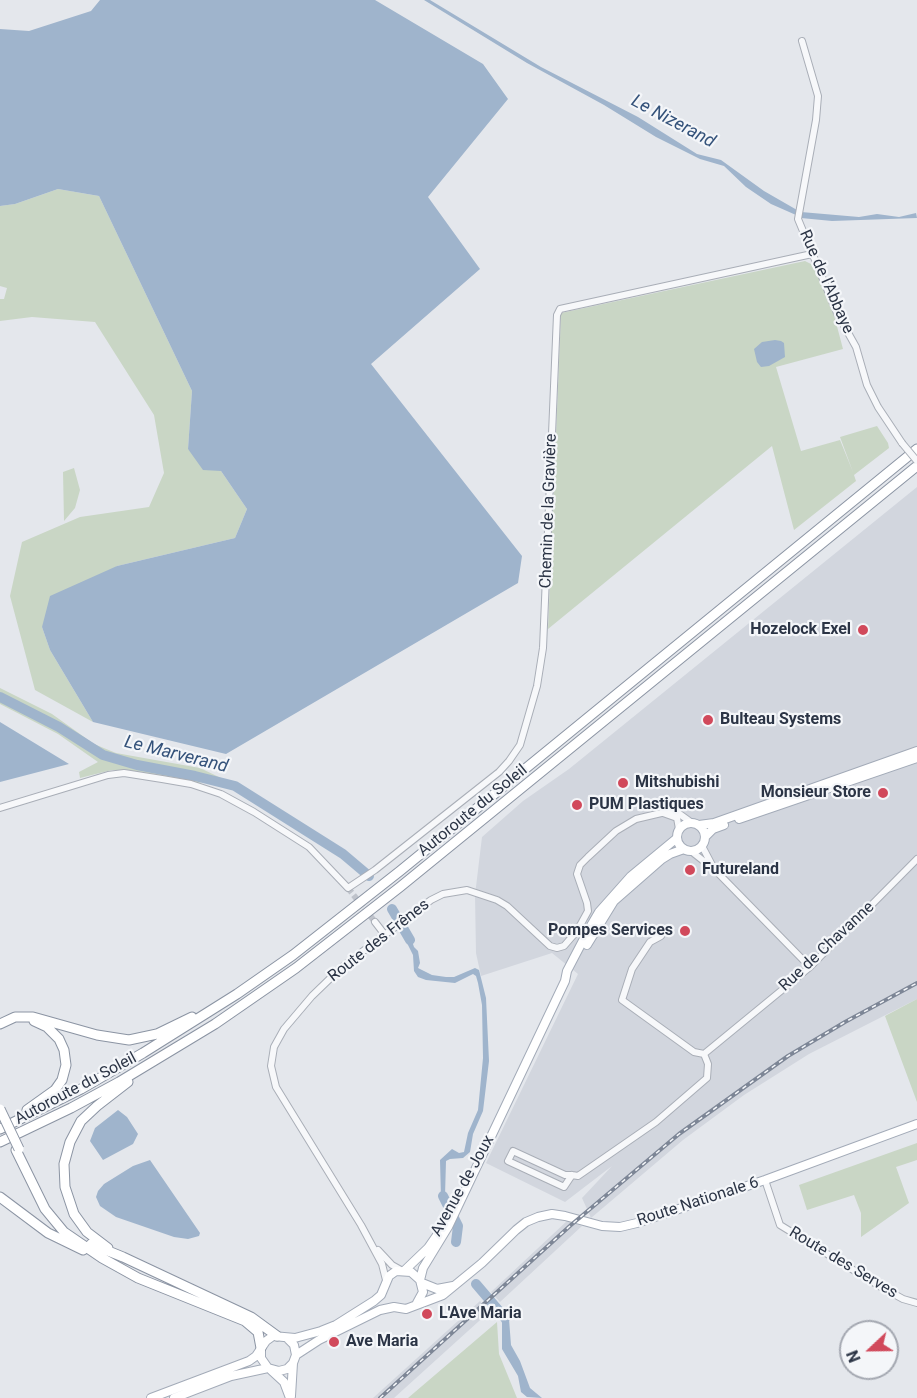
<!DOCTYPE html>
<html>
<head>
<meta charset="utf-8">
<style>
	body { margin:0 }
	#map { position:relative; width:917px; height:1398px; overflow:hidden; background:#e4e7ec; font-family:Roboto,sans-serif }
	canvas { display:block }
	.north { position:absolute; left:839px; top:1320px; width:60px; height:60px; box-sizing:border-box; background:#f4f6f9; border:2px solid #a4a8b1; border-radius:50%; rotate:248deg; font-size:16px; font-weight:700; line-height:24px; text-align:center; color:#2b3445 }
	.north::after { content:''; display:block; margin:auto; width:21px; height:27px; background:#d1495b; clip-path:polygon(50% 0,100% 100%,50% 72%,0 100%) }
</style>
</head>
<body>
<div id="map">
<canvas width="917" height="1398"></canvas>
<div class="north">N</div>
</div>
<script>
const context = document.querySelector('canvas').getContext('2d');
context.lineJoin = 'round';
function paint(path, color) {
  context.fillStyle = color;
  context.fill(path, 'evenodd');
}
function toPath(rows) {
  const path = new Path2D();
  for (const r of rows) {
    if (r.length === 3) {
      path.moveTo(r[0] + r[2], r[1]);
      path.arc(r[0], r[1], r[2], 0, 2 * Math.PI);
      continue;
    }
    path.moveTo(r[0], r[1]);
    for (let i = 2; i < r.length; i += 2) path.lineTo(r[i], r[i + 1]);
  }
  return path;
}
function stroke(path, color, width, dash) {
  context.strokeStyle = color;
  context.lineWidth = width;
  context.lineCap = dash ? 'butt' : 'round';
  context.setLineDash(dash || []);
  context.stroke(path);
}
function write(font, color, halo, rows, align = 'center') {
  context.font = font + ' Roboto,sans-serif';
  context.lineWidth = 4.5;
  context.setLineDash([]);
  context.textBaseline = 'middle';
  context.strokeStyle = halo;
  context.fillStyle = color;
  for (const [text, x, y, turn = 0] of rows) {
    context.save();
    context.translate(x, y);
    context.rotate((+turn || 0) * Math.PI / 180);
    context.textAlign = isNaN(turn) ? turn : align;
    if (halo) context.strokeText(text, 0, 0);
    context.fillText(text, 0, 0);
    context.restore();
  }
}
paint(toPath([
	[917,487,917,999,809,1054,744,1095,683,1140,591,1218,582,1198,612,1166,565,1202,486,1163,578,974,552,953,481,976,476,953,475,895,482,837,523,801,569,769],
	[567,1221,582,1226,500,1302,491,1292],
	[480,1301,489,1312,394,1398,373,1398]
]), '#d2d6de');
paint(toPath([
	[58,189,99,196,192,391,188,449,221,471,247,509,235,538,117,566,42,627,50,650,93,722,35,690,10,596,22,542,80,517,149,507,164,473,154,415,95,322,32,317,0,321,0,299,4,299,7,288,0,286,0,206,15,204],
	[805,261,815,266,834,315,843,349,776,367,801,451,840,440,853,472,840,437,877,426,888,443,889,448,854,475,856,481,794,530,772,446,548,629,561,313],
	[74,468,80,490,75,508,64,521,63,472],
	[0,688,52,714,94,744,116,753,200,768,221,778,198,783,123,770,112,770,80,778,79,772,98,762,58,734,0,704],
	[917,999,917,1102,885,1016],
	[917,1143,917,1160,896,1167,909,1203,861,1237,861,1213,854,1195,807,1210,799,1185],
	[497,1322,499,1354,517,1398,408,1398]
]), '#c9d6c5');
paint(toPath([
	[100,0,375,0,483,64,508,99,428,197,480,269,371,364,522,556,518,583,226,754,93,722,50,650,42,627,50,596,117,566,235,538,247,509,221,471,203,470,188,449,192,391,99,196,58,189,15,204,0,206,0,29,29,31,91,11],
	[424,0,430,0,541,67,638,117,697,154,721,160,764,191,797,210,796,215,771,204,746,187,724,166,700,159,656,137,604,105,527,63],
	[801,212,859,217,877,214,899,217,916,213,917,218,832,221,801,218],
	[775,340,781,341,784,343,785,357,769,366,761,367,757,362,754,349,762,342],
	[0,722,69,764,0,782],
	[402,928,409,932,414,947,418,951,420,963,418,968,432,975,446,977,454,977,475,968,479,970,486,998,489,1061,483,1111,473,1134,470,1152,463,1158,450,1159,446,1161,445,1196,451,1202,446,1211,444,1211,441,1198,440,1160,452,1149,459,1153,464,1152,468,1133,478,1110,483,1058,482,1005,478,983,476,976,473,974,455,983,426,980,418,977,414,971,413,955,402,933],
	[118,1110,127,1117,138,1134,133,1144,103,1160,90,1141,95,1128],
	[150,1160,200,1233,199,1236,188,1239,174,1237,116,1217,100,1206,96,1197,98,1191,104,1184,133,1166],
	[500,1306,509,1319,511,1345,520,1361,530,1388,542,1398,527,1397,521,1392,518,1376,502,1349,502,1323,500,1315,495,1310]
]), '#9fb4cc');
stroke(toPath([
	[0,697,59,727,103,755,137,765,195,776,235,786,343,854,369,876],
	[392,909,410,940],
	[443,1196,458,1226,456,1242],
	[476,1284,505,1318]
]), '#9fb4cc', 10);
stroke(toPath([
	[348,888,375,922]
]), '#bfc3cb', 6, [6, 3]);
const minor = toPath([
	[802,41,818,96,816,120,798,219,837,313,856,347,867,385,878,407,902,443],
	[0,808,108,775,124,773,162,779,191,784,221,794,254,812,309,847,348,888,375,870,499,772,509,761,520,745,537,686,543,648,557,315,560,309,812,254],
	[663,813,677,818,679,829],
	[702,846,712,865],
	[691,851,715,870,810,967],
	[375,922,385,935],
	[661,936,650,942,632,969,622,1000,694,1052,704,1054],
	[704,1054,810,967,917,859],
	[572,1175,564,1187,508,1161,513,1151,565,1175,572,1175,578,1176,656,1122,707,1078,708,1064,704,1054],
	[765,1180,780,1225,881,1287,903,1299,917,1303],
	[378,1250,392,1265,401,1270],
	[386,1280,382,1264,361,1225,276,1087,271,1066,274,1047,284,1029,312,996,342,967,431,900,443,894,467,890,497,900,507,906,550,946,557,948,564,946,577,931,588,911,587,903,577,874,580,865,588,857,616,831,636,819,674,810,692,823]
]);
const major = toPath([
	[739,819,917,758],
	[691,837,14],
	[699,825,714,823,917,751],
	[705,837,713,829,724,825],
	[587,945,614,901,662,859,670,854,684,849],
	[405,1270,428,1248,444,1225],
	[420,1280,423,1268,448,1227,565,981,567,971,589,929,599,912,631,876,677,838],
	[422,1283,437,1289,453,1286],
	[261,1350,261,1358,268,1368,279,1371,287,1369,293,1363,296,1355,294,1345,287,1338],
	[296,1355,319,1340,380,1310,394,1307,406,1309,443,1295,482,1263,516,1230,526,1222,538,1217,552,1214,565,1216,602,1226,620,1227,637,1223,765,1180,917,1124],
	[271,1370,284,1382,290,1398],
	[291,1396,293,1363],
	[151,1398,249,1361,256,1356,266,1341,273,1336,295,1338,321,1331,336,1325,374,1301,381,1295,389,1276,396,1271,411,1272,420,1280,423,1292,417,1303],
	[174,1398,231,1376,268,1368]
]);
const highway = toPath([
	[0,1024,15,1017,33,1017,97,1035,129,1040,157,1034,192,1017],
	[27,1110,55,1090,62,1080,66,1065,64,1050,59,1039,47,1027,34,1021],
	[0,1129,81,1089,143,1053,237,994,293,955,400,871,917,449],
	[0,1142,71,1108,119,1082,215,1024,296,968,400,887,917,466],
	[16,1150,45,1209,64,1232,102,1258,138,1278,245,1321,258,1332,261,1348],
	[0,1197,48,1233,83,1250],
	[91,1244,123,1257,251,1317,277,1336],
	[108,1248,87,1232,74,1214,65,1187,64,1164,70,1142,81,1121,97,1106,128,1082]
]);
stroke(minor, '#a9aeb7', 8);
stroke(major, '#a3abb8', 10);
stroke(highway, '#8b94a3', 11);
stroke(minor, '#f7f8fa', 6);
stroke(major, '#fff', 8);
stroke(highway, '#fff', 9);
const rail = toPath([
	[380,1398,571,1225,679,1134,788,1056,845,1022,917,983]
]);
stroke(rail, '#7d8696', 4);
stroke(rail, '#f4f6f9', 1.5, [4.5]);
const minorBridge = toPath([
	[902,443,917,461]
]);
const highwayBridge = toPath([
	[0,1109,19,1149]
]);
stroke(minorBridge, '#a9aeb7', 8, []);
stroke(highwayBridge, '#8b94a3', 11, []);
stroke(minorBridge, '#f7f8fa', 6);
stroke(highwayBridge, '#fff', 9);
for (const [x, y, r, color] of [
	[863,630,6,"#d1495b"],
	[708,720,6,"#d1495b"],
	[623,783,6,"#d1495b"],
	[883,793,6,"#d1495b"],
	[577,805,6,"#d1495b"],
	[690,870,6,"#d1495b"],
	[685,931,6,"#d1495b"],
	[427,1314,6,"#d1495b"],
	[334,1342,6,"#d1495b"]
]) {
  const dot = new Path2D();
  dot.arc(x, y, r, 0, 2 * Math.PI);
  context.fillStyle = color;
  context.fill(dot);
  stroke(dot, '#f4f6f9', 2);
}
write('16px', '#2b3445', '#f4f6f9', [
	["Rue de l'Abbaye",826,282,66],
	["Chemin de la Gravière",549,511,-88],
	["Autoroute du Soleil",473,811,-39],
	["Route des Frênes",379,941,-38],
	["Rue de Chavanne",827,947,-43],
	["Autoroute du Soleil",76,1089,-28],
	["Avenue de Joux",463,1186,-61],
	["Route Nationale 6",698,1202,-18],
	["Route des Serves",843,1263,31]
]);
write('bold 16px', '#2b3445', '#f4f6f9', [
	["Hozelock Exel",851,630,"right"],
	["Bulteau Systems",720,720],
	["Mitshubishi",635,783],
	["Monsieur Store",871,793,"right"],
	["PUM Plastiques",589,805],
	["Futureland",702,870],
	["Pompes Services",673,931,"right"],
	["L'Ave Maria",439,1314],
	["Ave Maria",346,1342]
], 'left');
write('italic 18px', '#34527a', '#f4f6f9', [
	["Le Nizerand",673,122,28],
	["Le Marverand",176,755,14]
]);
</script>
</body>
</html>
